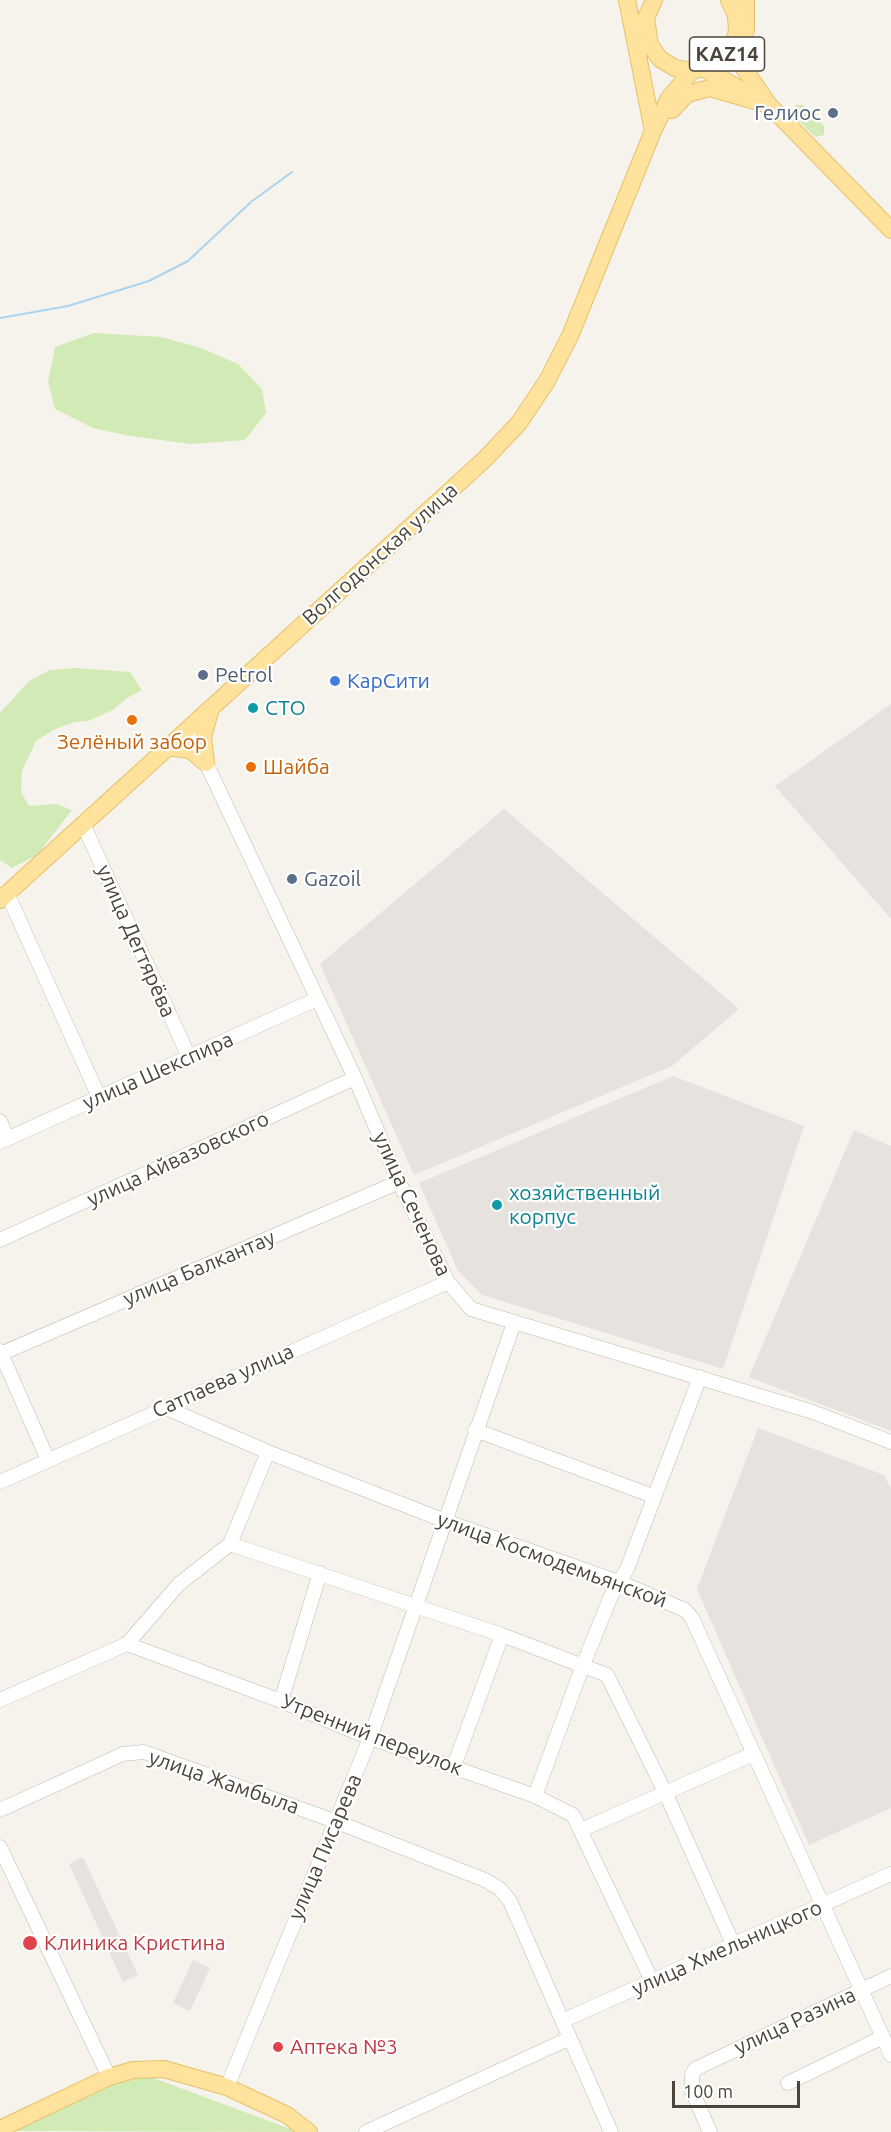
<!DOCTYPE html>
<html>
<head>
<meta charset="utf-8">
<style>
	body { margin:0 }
	#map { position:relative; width:891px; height:2132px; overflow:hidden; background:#f6f3ec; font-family:Ubuntu,sans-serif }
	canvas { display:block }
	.scale { position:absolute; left:672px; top:2081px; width:128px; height:27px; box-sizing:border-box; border:3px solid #4b4439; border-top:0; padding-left:8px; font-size:18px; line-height:21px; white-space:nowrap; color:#4b4439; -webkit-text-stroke:4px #fff; paint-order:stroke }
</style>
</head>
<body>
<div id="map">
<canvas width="891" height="2132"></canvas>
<div class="scale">100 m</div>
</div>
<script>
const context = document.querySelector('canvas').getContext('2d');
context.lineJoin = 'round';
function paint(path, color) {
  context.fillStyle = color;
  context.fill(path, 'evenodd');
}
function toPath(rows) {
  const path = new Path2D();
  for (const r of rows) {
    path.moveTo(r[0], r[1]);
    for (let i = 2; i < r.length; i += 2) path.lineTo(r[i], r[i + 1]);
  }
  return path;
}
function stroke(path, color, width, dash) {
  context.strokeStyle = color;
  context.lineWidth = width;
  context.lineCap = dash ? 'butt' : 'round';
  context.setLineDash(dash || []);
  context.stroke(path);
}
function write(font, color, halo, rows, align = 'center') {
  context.font = font + ' Ubuntu,sans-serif';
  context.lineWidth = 4.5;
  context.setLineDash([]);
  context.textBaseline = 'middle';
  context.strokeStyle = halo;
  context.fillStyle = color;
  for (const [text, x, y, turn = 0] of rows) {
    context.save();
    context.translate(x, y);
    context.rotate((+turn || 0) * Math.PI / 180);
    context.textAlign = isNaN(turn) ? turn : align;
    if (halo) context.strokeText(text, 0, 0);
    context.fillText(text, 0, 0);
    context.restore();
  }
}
paint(toPath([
	[891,704,891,919,775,786],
	[504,809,739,1009,672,1066,414,1175,320,964],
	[673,1076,804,1126,723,1369,482,1295,458,1271,419,1183],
	[854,1130,891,1146,891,1431,749,1377],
	[758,1428,884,1475,891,1489,891,1808,809,1845,697,1589],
	[83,1857,138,1975,123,1982,69,1864],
	[193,1960,210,1968,190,2011,173,2003]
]), '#e6e2dd');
paint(toPath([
	[796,105,803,105,824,126,824,135,815,137,794,116,793,109],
	[94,333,161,337,201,348,238,364,262,389,266,413,245,440,191,444,130,436,93,428,55,409,48,382,55,347],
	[76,668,130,672,142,690,127,698,113,710,88,721,75,722,55,729,36,741,22,771,21,792,29,806,56,804,72,810,37,855,12,868,0,860,0,713,29,681,50,670],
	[148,2076,293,2130,295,2132,8,2131,120,2081]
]), '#d2eab5');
stroke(toPath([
	[0,318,68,306,149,281,188,261,251,202,292,172]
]), '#a9d4f2', 2);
const minor = toPath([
	[189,727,355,1078,399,1182,448,1282,471,1309,813,1412,891,1442],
	[83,824,189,1057],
	[7,893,99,1097],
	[0,1121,8,1139],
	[0,1142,317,999],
	[0,1240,355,1078],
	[0,1351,48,1460],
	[0,1354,399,1182],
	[164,1407,268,1452,443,1520,619,1582,685,1610,692,1618,891,2055],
	[475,1430,653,1496],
	[0,1482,448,1282],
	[230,1544,502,1635,607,1675,666,1794,733,1944],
	[127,1644,179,1584,230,1544,268,1452],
	[0,1700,127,1644,281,1701,370,1738,535,1796,573,1815,652,1981],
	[281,1701,320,1573],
	[454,1766,502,1635],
	[535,1796,583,1665,611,1596,627,1569,700,1377],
	[0,1810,123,1754,144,1752,337,1822,485,1880,500,1889,510,1901,611,2132],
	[581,1830,753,1754],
	[0,1847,109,2077],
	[562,2021,891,1874],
	[788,2083,883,2037],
	[227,2087,370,1738,514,1323],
	[366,2132,568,2039],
	[710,2132,692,2091,692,2075,695,2069,891,1976]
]);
const major = toPath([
	[627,0,653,131],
	[654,0,646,18,650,45,660,59,675,68,692,71,716,64,733,44,737,32,736,15,729,0],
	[746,30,746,0],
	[737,32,743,67,769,105,891,230],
	[705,69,743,91],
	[672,110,687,94,710,88,769,105],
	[167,747,190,750,206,763],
	[206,763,203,737,211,708],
	[0,900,485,459,519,423,547,381,570,336,653,131,669,98,692,71],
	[0,2129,109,2077,133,2070,164,2069,227,2087,287,2115,309,2132]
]);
stroke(minor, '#c2bbae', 15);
stroke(major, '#e6c16a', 18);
stroke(minor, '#fff', 14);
stroke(major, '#ffe39c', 16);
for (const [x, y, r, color] of [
	[833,113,6,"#5c6f8a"],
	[203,675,6,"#5c6f8a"],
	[335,681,6,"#3f7fe0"],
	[253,708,6,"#0f9aa8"],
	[132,720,6,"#e8710a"],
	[251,767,6,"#e8710a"],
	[292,879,6,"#5c6f8a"],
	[497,1205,6,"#0f9aa8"],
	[30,1943,8,"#e0444e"],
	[278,2047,6,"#e0444e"]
]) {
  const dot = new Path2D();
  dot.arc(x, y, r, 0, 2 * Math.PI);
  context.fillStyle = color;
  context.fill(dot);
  stroke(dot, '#fff', 2);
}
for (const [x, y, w] of [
	[727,54,75]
]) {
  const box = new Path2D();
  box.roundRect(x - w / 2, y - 17, w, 34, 4.5);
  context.fillStyle = '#fff';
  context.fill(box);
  stroke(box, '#4b4439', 1.5);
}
write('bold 20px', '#4b4439', null, [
	["KAZ14",727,54]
]);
write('21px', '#4e5e75', '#fff', [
	["Гелиос",821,113,"right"],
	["Petrol",215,675],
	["Gazoil",304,879]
], 'left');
write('21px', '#4b4439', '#fff', [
	["Волгодонская улица",380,554,-42],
	["улица Дегтярёва",136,941,66],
	["улица Шекспира",158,1071,-24],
	["улица Айвазовского",178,1159,-25],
	["улица Сеченова",412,1204,65],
	["улица Балкантау",199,1268,-23],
	["Сатпаева улица",223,1381,-24],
	["улица Космодемьянской",552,1560,20],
	["Утренний переулок",372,1735,21],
	["улица Жамбыла",224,1782,19],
	["улица Писарева",325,1847,-67],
	["улица Хмельницкого",727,1948,-24],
	["улица Разина",795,2021,-25]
]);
write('21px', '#366cbe', '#fff', [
	["КарСити",347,681]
], 'left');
write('21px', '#0d838f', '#fff', [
	["СТО",265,708],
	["хозяйственный",509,1193],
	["корпус",509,1217]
], 'left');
write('21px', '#c56008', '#fff', [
	["Зелёный забор",132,742],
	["Шайба",263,767,"left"]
]);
write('21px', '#be3a42', '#fff', [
	["Клиника Кристина",44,1943],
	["Аптека №3",290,2047]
], 'left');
</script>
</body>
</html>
